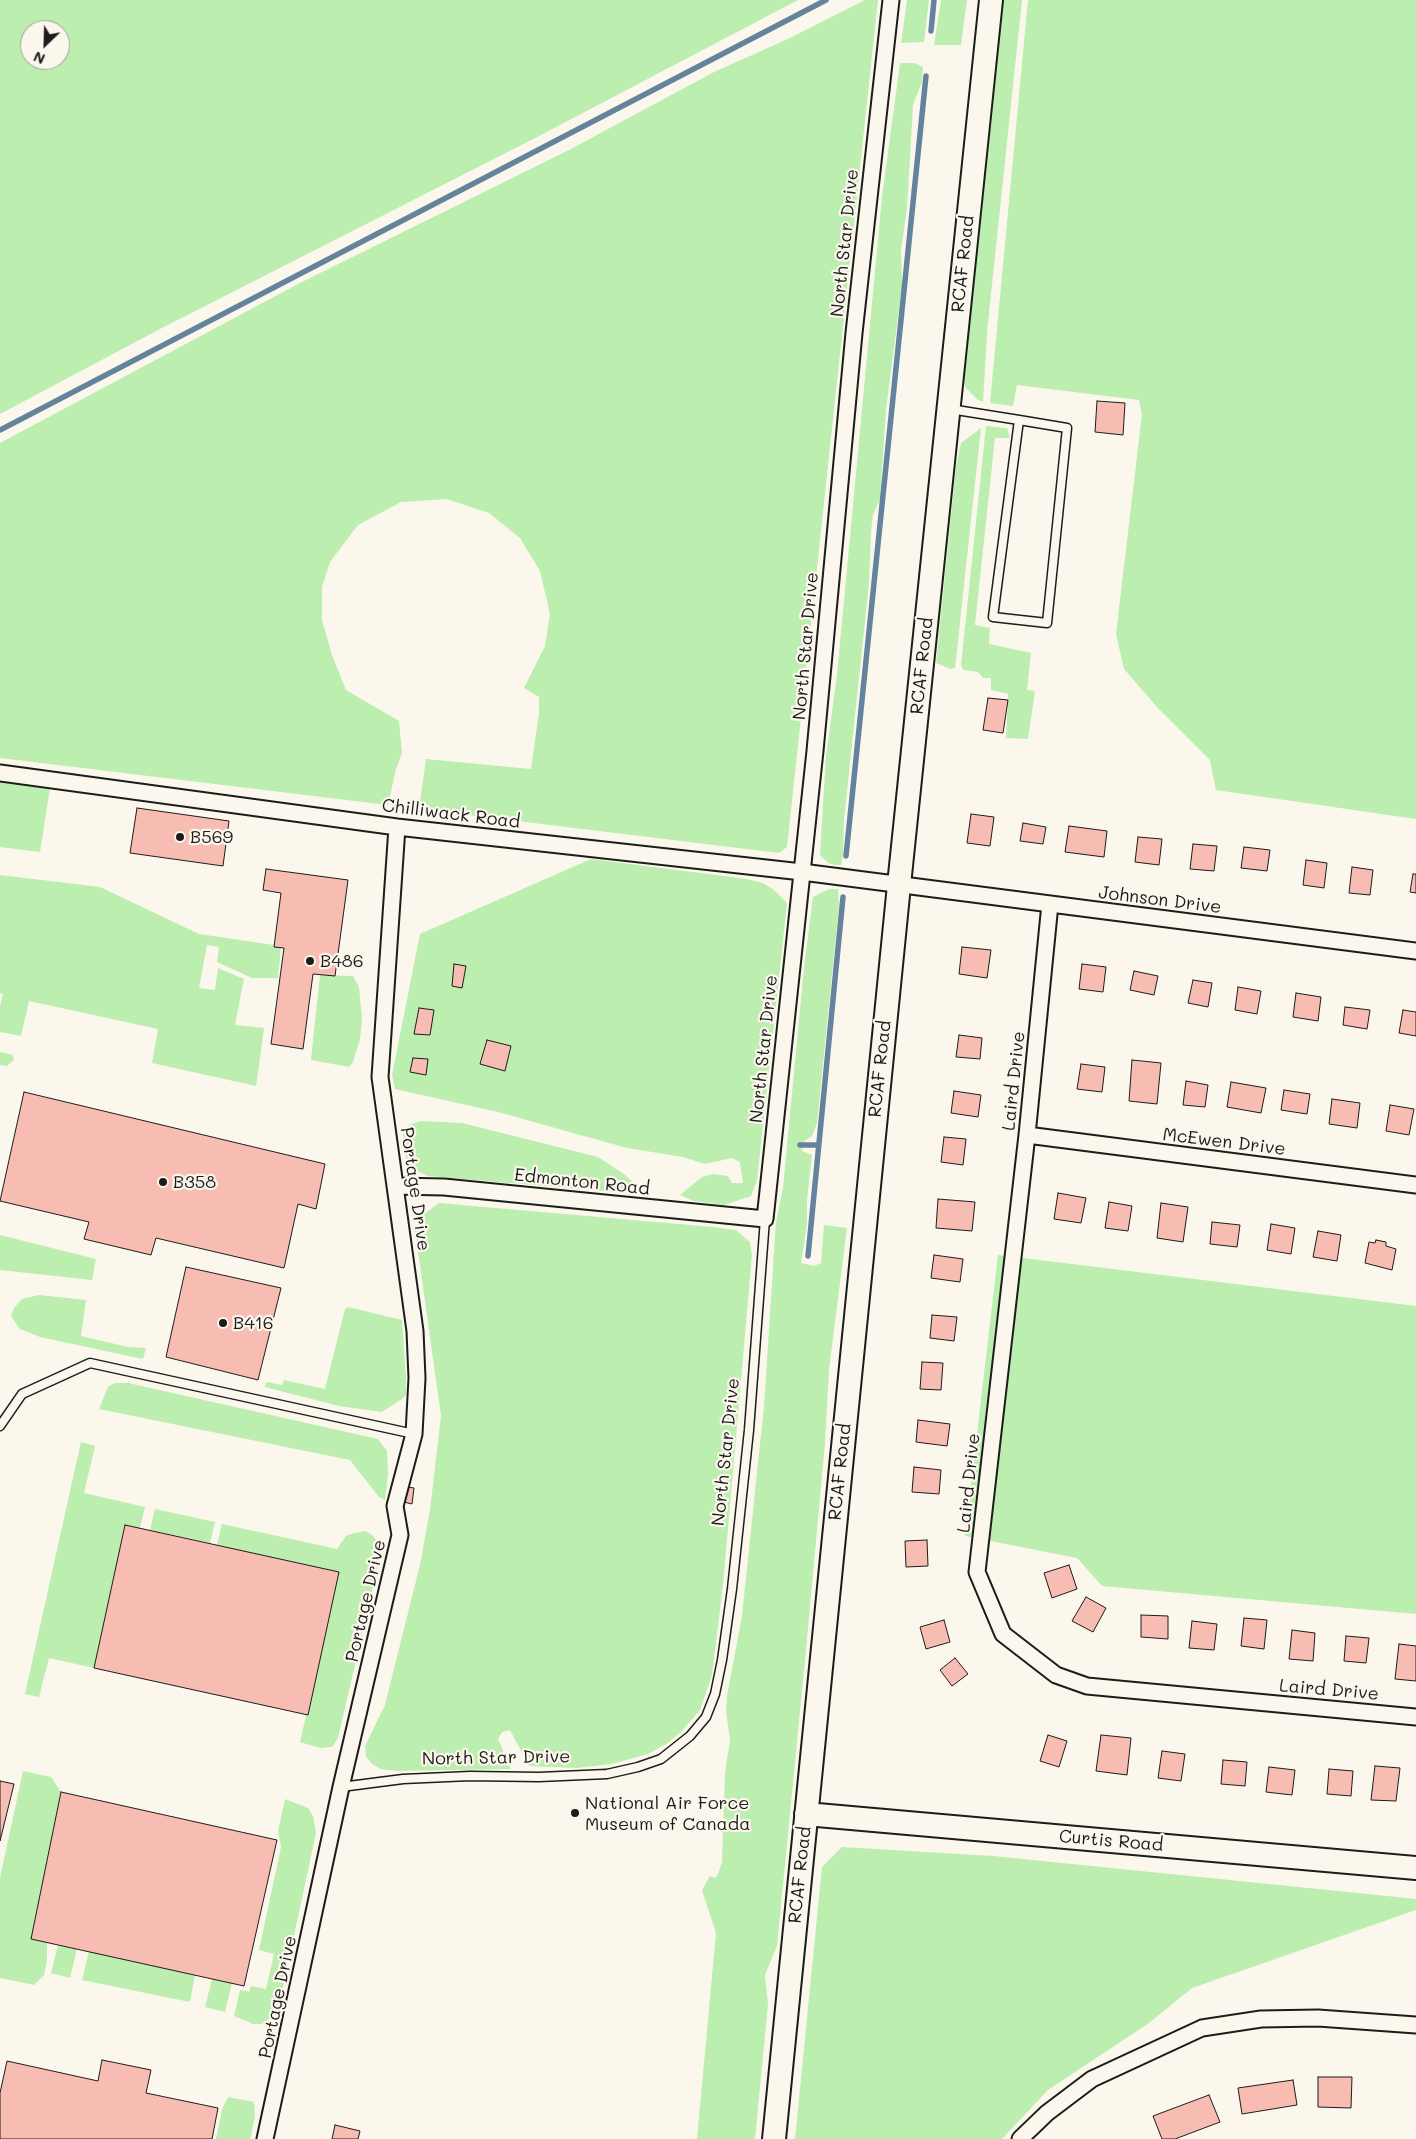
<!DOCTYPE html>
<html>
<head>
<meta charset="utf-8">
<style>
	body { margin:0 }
	#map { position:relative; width:1416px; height:2139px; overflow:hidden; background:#fbf7ec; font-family:Mali,sans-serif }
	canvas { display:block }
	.north { position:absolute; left:20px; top:20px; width:50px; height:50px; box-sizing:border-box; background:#fbf7ec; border:1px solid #a29f99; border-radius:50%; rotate:204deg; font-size:14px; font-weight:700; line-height:20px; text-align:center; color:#1c1c1c }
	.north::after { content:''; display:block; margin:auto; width:18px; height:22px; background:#1c1c1c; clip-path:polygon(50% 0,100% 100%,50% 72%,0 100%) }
</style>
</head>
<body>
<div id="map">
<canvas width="1416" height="2139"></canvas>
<div class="north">N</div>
</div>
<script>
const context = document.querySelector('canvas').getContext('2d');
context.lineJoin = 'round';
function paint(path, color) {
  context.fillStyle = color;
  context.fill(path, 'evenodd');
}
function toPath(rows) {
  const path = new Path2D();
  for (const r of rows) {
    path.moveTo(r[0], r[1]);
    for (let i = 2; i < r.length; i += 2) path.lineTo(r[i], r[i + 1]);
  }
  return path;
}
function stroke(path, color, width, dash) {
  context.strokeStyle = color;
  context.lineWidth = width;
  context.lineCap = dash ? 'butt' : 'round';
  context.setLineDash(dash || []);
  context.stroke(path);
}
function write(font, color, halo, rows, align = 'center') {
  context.font = font + ' Mali,sans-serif';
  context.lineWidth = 4.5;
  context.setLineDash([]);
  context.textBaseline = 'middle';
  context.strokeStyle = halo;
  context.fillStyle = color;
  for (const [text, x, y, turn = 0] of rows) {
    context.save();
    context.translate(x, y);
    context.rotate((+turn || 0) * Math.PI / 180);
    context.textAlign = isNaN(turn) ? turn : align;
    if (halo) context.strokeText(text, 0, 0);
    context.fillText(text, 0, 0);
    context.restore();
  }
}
paint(toPath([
	[0,0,798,0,539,136,160,329,0,414],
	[30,30,60,30,60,60,30,60],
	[865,0,878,0,787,847,779,853,419,809,426,759,531,769,539,713,539,697,524,688,545,646,550,614,540,571,520,538,489,513,447,499,401,502,358,525,330,562,322,587,322,620,332,655,346,690,399,721,402,753,396,769,388,805,0,758,0,443,300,283,569,150,714,72,790,38],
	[907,0,929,0,924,42,901,43],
	[941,0,967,0,961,45,934,45],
	[1003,0,1022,0,987,332,983,402,978,400,965,387,964,380],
	[1028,0,1416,0,1416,819,1216,790,1210,760,1157,707,1124,669,1116,634,1142,414,1139,400,1017,385,1013,406,990,403],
	[900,63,914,63,923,67,922,82,913,105,907,208,901,250,902,285,886,410,880,499,873,515,871,532,869,583,844,820,843,855,841,865,835,865,828,863,820,855,826,756,837,675,882,197],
	[986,426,1007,428,1010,438,995,438,975,625,990,628,989,644,1031,653,1027,690,1035,691,1028,739,1006,738,1008,694,991,690,991,678,983,678,978,672,964,670,961,666],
	[981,428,955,668,951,669,936,663,956,467,961,443],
	[0,781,50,788,40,852,0,847],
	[591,859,747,879,763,883,774,890,787,903,757,1180,751,1196,724,1205,694,1201,680,1195,702,1177,713,1174,728,1176,732,1183,743,1183,740,1162,732,1158,705,1164,683,1157,627,1148,498,1112,395,1089,392,1075,420,934],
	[0,875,100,887,199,934,281,946,278,978,252,978,217,962,219,947,207,945,199,988,215,990,218,968,244,979,235,1025,264,1028,256,1086,152,1063,158,1029,29,1001,21,1036,0,1032,0,1006,3,994,0,993],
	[829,889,838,889,839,905,817,1123,812,1136,803,1142,802,1151,812,1155,807,1200,807,1224,801,1263,814,1266,821,1263,824,1225,847,1228,829,1369,825,1443,806,1650,777,1946,765,1975,768,2004,755,2139,697,2139,716,1933,702,1890,710,1876,716,1878,722,1863,725,1773,730,1740,726,1711,727,1696,742,1616,764,1406,776,1222,783,1188,804,967,813,897],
	[320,975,353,976,359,987,362,1018,360,1039,353,1062,349,1067,311,1060],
	[0,1052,13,1055,14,1060,7,1066,0,1065],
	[421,1121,462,1123,598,1157,624,1174,636,1185,640,1194,428,1176,417,1171,406,1161,403,1133,409,1125],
	[439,1203,713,1227,736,1230,750,1242,752,1255,723,1585,712,1675,700,1710,682,1731,668,1743,648,1754,612,1764,577,1768,529,1766,510,1730,502,1732,498,1739,511,1769,396,1771,381,1769,372,1764,366,1756,365,1746,385,1705,420,1565,430,1510,441,1416,415,1230,419,1218],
	[0,1235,96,1259,92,1280,0,1270],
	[998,1255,1416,1306,1416,1614,1102,1586,1077,1558,965,1536],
	[39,1295,86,1300,81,1336,128,1347,146,1348,143,1359,40,1337,20,1329,11,1316,14,1308,22,1299],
	[348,1307,402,1320,406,1379,406,1395,402,1399,382,1412,339,1406,265,1387,266,1382,282,1385,284,1380,325,1389,345,1309],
	[115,1383,128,1383,378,1439,387,1451,388,1473,385,1500,379,1497,350,1460,99,1409,108,1387],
	[81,1442,95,1446,84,1493,145,1507,140,1528,125,1525,94,1668,49,1658,39,1697,25,1694],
	[155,1509,215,1522,210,1543,150,1530],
	[222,1524,337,1549,346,1536,354,1533,366,1531,372,1535,379,1543,377,1570,338,1738,332,1747,320,1748,300,1742,339,1572,217,1545],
	[23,1771,51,1777,61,1792,31,1939,47,1942,47,1960,44,1975,34,1985,0,1978,0,1878],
	[285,1799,308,1808,313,1816,316,1833,279,2006,272,2017,262,2024,253,2024,234,2016,240,1990,249,1992,251,1986,266,1989,274,1954,259,1950,281,1847,278,1831],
	[842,1847,993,1856,1348,1892,1416,1899,1416,1910,1192,1988,1149,2023,1048,2090,1002,2139,795,2139,822,1867],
	[58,1945,77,1949,70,1978,51,1973],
	[89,1951,195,1975,190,2002,82,1980],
	[212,1979,232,1983,225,2012,205,2007],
	[228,2097,254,2102,255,2117,250,2139,216,2139,222,2110]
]), '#bbeeaf');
stroke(toPath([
	[931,31,934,0],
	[0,430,826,0],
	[846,856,926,76],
	[800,1145,817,1145],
	[808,1256,843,897]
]), '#63849c', 5.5);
const building = toPath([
	[1097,401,1125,403,1123,435,1095,432,1097,401],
	[988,698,1008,700,1003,733,983,730,988,698],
	[137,808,229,821,223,866,130,853,137,808],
	[971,814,994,817,990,846,967,843,971,814],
	[1023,823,1046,827,1043,844,1020,841,1023,823],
	[1069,826,1107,831,1104,857,1065,852,1069,826],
	[1138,837,1162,839,1159,865,1135,862,1138,837],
	[1193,844,1217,846,1214,871,1190,869,1193,844],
	[1244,847,1270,850,1267,871,1241,868,1244,847],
	[1306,860,1327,863,1324,888,1303,885,1306,860],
	[1352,867,1373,870,1370,895,1349,893,1352,867],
	[266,869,348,880,335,976,313,974,303,1049,271,1044,284,948,274,947,281,893,263,890,266,869],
	[1413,874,1416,874,1416,893,1410,892,1413,874],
	[962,947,991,950,987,978,959,974,962,947],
	[454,964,466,966,462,988,452,986,454,964],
	[1082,964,1106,967,1103,992,1079,989,1082,964],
	[1134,971,1158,976,1154,995,1130,990,1134,971],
	[1193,980,1212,983,1208,1007,1188,1003,1193,980],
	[1238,987,1261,991,1257,1014,1235,1010,1238,987],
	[1296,993,1321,997,1318,1021,1293,1017,1296,993],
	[1345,1007,1370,1010,1367,1029,1343,1025,1345,1007],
	[419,1008,434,1010,430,1035,414,1034,419,1008],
	[1403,1010,1416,1012,1416,1036,1399,1033,1403,1010],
	[959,1035,982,1038,980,1059,956,1057,959,1035],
	[487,1040,511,1046,505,1071,480,1064,487,1040],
	[413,1058,428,1059,426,1075,410,1072,413,1058],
	[1132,1060,1161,1063,1157,1104,1129,1101,1132,1060],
	[1081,1064,1105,1067,1102,1092,1077,1089,1081,1064],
	[1186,1081,1208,1085,1205,1107,1183,1105,1186,1081],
	[1231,1082,1266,1088,1261,1113,1227,1107,1231,1082],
	[1284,1090,1310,1094,1307,1114,1281,1110,1284,1090],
	[954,1091,981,1095,978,1117,951,1113,954,1091],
	[24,1092,325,1164,316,1209,298,1204,284,1268,156,1238,151,1255,84,1239,89,1222,0,1201,24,1092],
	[1332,1099,1360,1103,1357,1128,1329,1124,1332,1099],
	[1390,1105,1414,1109,1409,1135,1386,1131,1390,1105],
	[944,1137,966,1139,963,1165,941,1162,944,1137],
	[1058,1193,1086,1198,1081,1223,1054,1219,1058,1193],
	[938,1199,975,1202,972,1231,936,1228,938,1199],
	[1109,1202,1132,1206,1128,1231,1105,1228,1109,1202],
	[1161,1203,1188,1207,1183,1242,1157,1238,1161,1203],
	[1212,1222,1240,1225,1237,1247,1210,1244,1212,1222],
	[1271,1224,1295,1228,1291,1254,1267,1250,1271,1224],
	[1318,1231,1341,1235,1337,1261,1313,1257,1318,1231],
	[1376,1240,1386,1242,1386,1246,1396,1249,1392,1270,1365,1263,1369,1242,1375,1243,1376,1240],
	[934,1255,963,1259,960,1282,931,1278,934,1255],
	[186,1267,281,1288,258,1380,166,1357,186,1267],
	[932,1315,957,1317,954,1341,930,1338,932,1315],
	[922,1362,943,1363,941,1390,920,1389,922,1362],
	[918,1420,950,1424,947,1446,916,1442,918,1420],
	[914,1467,941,1470,939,1494,912,1492,914,1467],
	[407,1487,414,1488,412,1504,404,1502,407,1487],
	[125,1525,339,1572,308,1715,94,1668,125,1525],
	[927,1540,928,1566,906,1567,905,1541,927,1540],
	[1069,1565,1077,1589,1052,1598,1044,1573,1069,1565],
	[1086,1597,1106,1608,1093,1632,1072,1621,1086,1597],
	[1141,1615,1168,1616,1168,1639,1141,1637,1141,1615],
	[1244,1618,1267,1620,1264,1649,1241,1646,1244,1618],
	[944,1620,950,1642,926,1649,920,1627,944,1620],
	[1192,1621,1217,1624,1214,1650,1189,1648,1192,1621],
	[1292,1630,1315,1633,1313,1661,1289,1659,1292,1630],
	[1346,1636,1369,1638,1366,1663,1344,1661,1346,1636],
	[1399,1644,1416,1646,1416,1681,1395,1679,1399,1644],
	[955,1658,968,1674,952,1686,940,1670,955,1658],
	[1048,1735,1067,1741,1059,1767,1040,1761,1048,1735],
	[1101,1735,1131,1738,1127,1775,1096,1771,1101,1735],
	[1162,1751,1185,1754,1181,1781,1158,1778,1162,1751],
	[1223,1760,1247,1762,1245,1786,1221,1784,1223,1760],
	[1375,1766,1400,1768,1396,1801,1371,1800,1375,1766],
	[1269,1767,1295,1770,1292,1795,1266,1792,1269,1767],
	[1329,1769,1353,1771,1351,1796,1327,1794,1329,1769],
	[0,1781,14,1784,0,1841,0,1781],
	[61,1792,277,1840,244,1986,31,1939,61,1792],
	[102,2060,151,2070,146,2093,218,2108,212,2139,0,2139,0,2093,7,2061,98,2081,102,2060],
	[1318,2077,1352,2077,1351,2108,1318,2107,1318,2077],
	[1293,2080,1297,2105,1242,2114,1238,2088,1293,2080],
	[1209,2095,1220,2122,1175,2139,1162,2139,1153,2116,1209,2095],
	[335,2125,360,2131,358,2139,332,2139,335,2125]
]);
paint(building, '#f8bdb2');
stroke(building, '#1c1c1c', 1);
const lane = toPath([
	[950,409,1019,420,993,617,1047,623,1067,428,1019,420],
	[0,1426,22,1394,90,1363,414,1434],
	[341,1787,403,1779,470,1776,539,1777,607,1774,638,1767,661,1759,690,1736,706,1717,715,1694,722,1660,732,1589,749,1430,765,1219]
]);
const street = toPath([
	[0,773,397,827,802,872,1416,951],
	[1050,904,1027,1135,977,1572,1003,1634,1056,1675,1087,1686,1416,1717],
	[1027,1135,1416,1185],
	[396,1186,444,1187,765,1219,815,751,854,333,891,0],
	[265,2139,341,1787,400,1535,395,1506,414,1434,417,1378,415,1331,380,1077,397,827],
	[1020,2139,1047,2113,1092,2079,1202,2028,1261,2019,1318,2018,1416,2025]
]);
const secondary = toPath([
	[806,1814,1416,1868],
	[774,2139,899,885,991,0]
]);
stroke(lane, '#1c1c1c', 11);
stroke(street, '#1c1c1c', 19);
stroke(secondary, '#1c1c1c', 26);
stroke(lane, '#fbf7ec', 8);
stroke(street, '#fbf7ec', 15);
stroke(secondary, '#fbf7ec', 22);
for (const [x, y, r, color] of [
	[180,837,5,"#1c1c1c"],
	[310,961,5,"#1c1c1c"],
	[163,1182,5,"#1c1c1c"],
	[223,1323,5,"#1c1c1c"],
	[575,1813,5,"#1c1c1c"]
]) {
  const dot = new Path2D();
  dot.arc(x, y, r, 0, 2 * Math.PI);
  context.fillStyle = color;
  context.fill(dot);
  stroke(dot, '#fbf7ec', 2);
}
write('18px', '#1c1c1c', '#fbf7ec', [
	["North Star Drive",845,243,-84],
	["RCAF Road",963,264,-84],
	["North Star Drive",806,646,-85],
	["RCAF Road",922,666,-84],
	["Chilliwack Road",451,814,7],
	["Johnson Drive",1160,900,7],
	["North Star Drive",764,1049,-84],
	["RCAF Road",880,1069,-84],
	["Laird Drive",1014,1081,-84],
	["McEwen Drive",1224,1142,7],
	["Edmonton Road",582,1182,6],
	["Portage Drive",415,1189,82],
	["North Star Drive",726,1452,-84],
	["RCAF Road",840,1472,-84],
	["Laird Drive",969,1483,-84],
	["Portage Drive",366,1601,-77],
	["Laird Drive",1329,1690,5],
	["North Star Drive",496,1758,-1],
	["Curtis Road",1111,1841,5],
	["RCAF Road",800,1875,-84],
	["Portage Drive",278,1997,-78]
]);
write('18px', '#1c1c1c', '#fbf7ec', [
	["B569",190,837],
	["B486",320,961],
	["B358",173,1182],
	["B416",233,1323],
	["National Air Force",585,1803],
	["Museum of Canada",585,1824]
], 'left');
</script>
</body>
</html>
